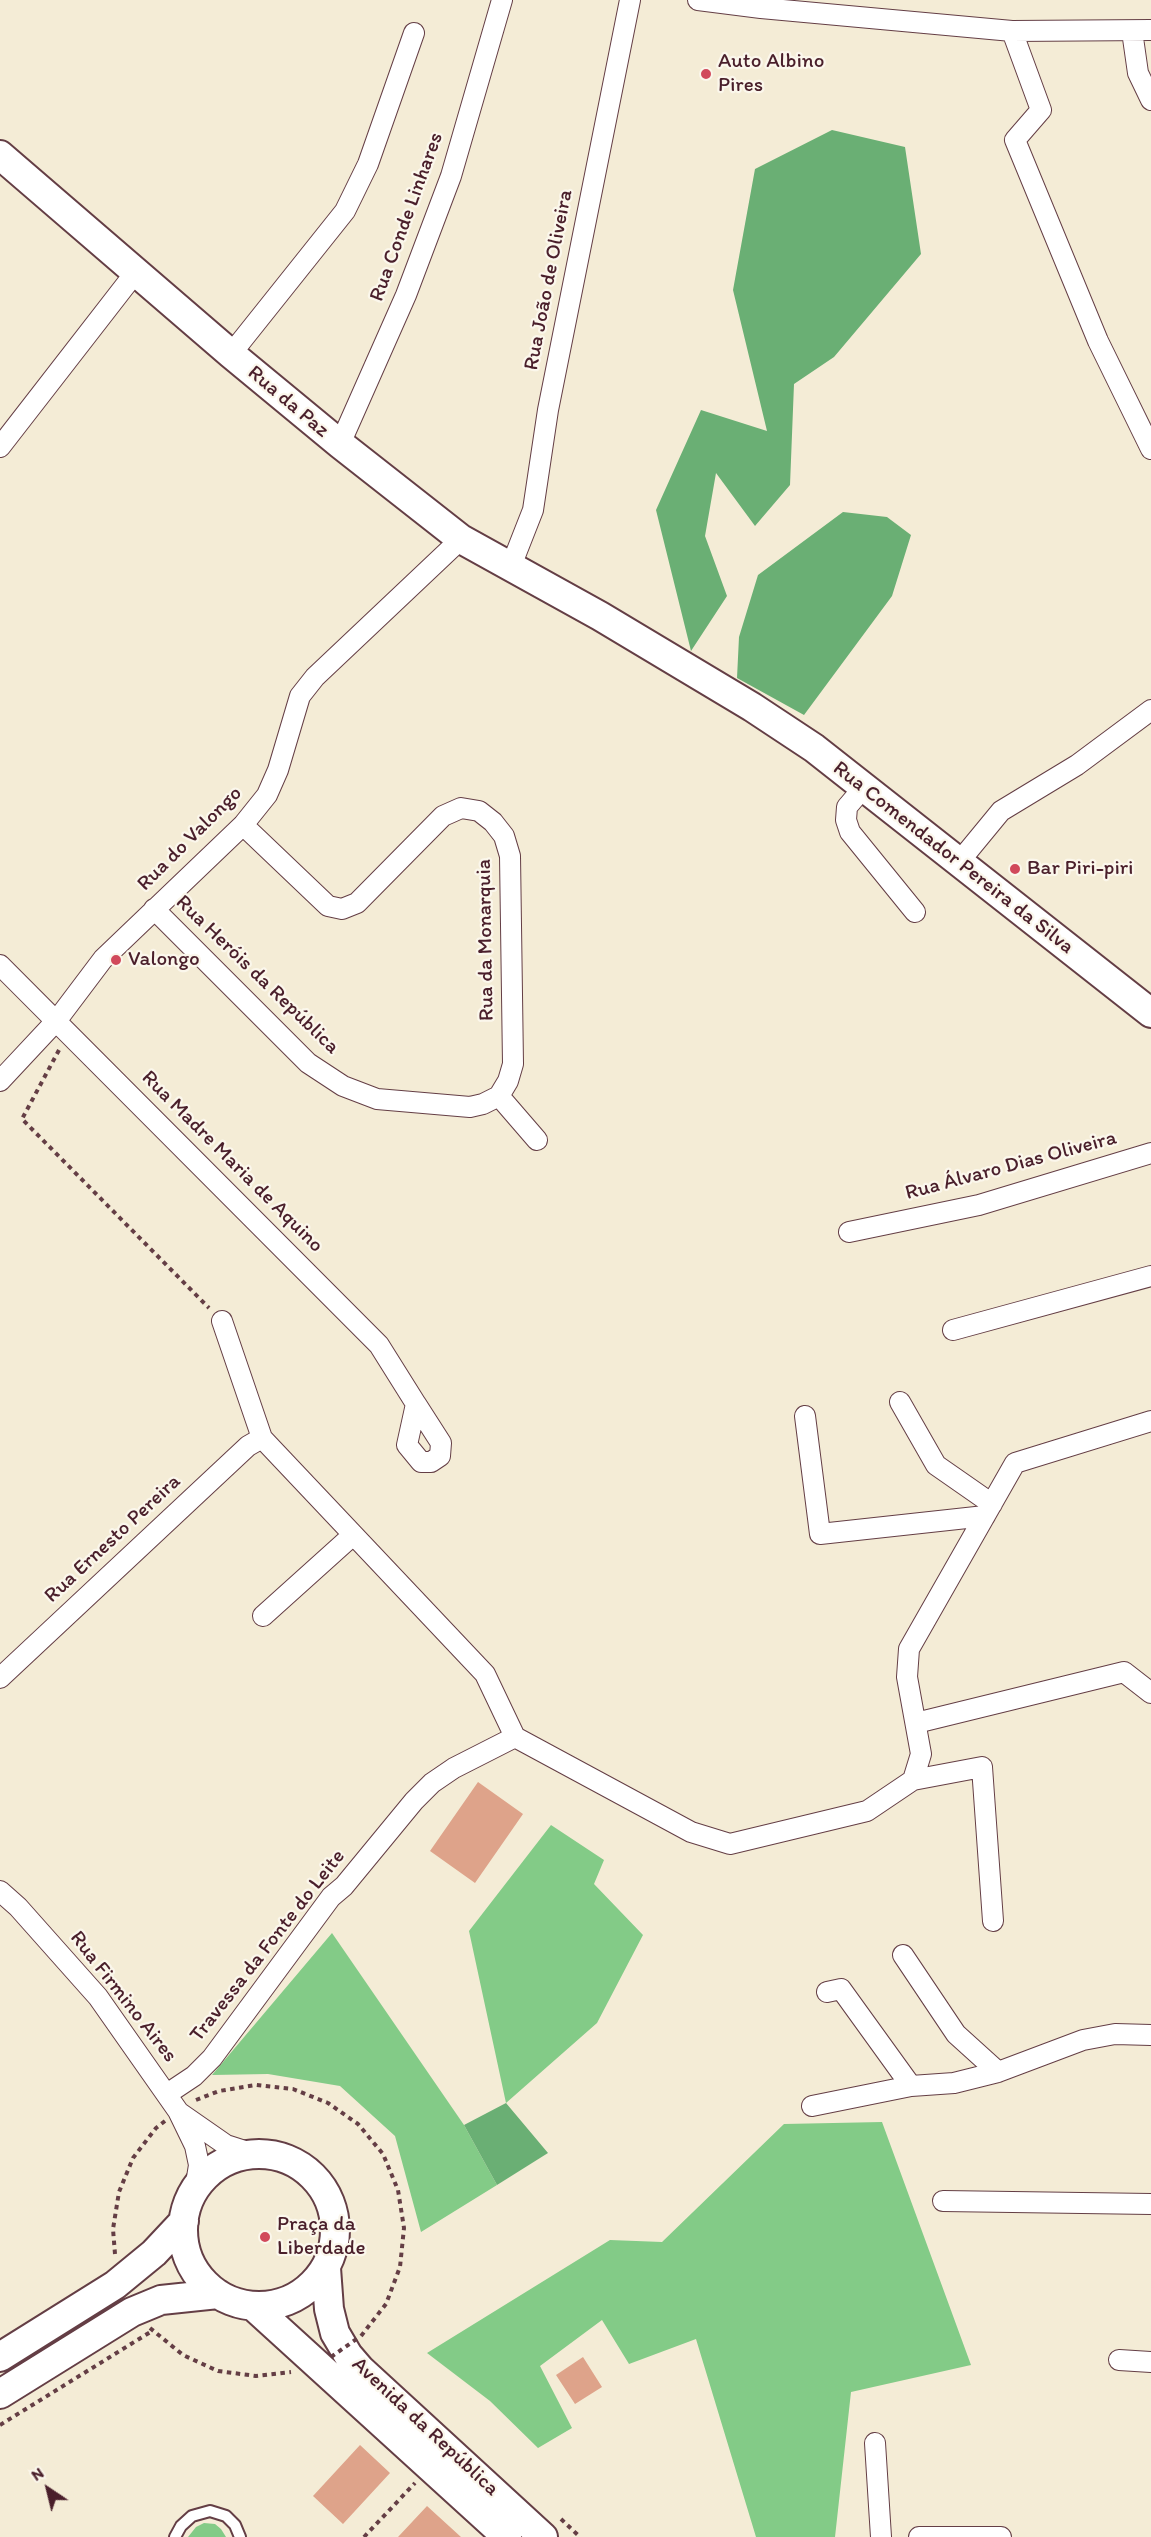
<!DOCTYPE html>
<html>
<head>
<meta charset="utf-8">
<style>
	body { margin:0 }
	#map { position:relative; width:1151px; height:2537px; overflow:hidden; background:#f4ecd6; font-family:Itim,sans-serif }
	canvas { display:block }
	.north { position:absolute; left:18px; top:2459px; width:60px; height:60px; -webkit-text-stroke:4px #fbf7ec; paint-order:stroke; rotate:325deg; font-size:16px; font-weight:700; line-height:24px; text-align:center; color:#4a1f2b }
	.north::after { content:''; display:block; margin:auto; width:21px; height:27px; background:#4a1f2b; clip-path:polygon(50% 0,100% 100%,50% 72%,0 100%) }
</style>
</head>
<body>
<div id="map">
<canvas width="1151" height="2537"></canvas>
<div class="north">N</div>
</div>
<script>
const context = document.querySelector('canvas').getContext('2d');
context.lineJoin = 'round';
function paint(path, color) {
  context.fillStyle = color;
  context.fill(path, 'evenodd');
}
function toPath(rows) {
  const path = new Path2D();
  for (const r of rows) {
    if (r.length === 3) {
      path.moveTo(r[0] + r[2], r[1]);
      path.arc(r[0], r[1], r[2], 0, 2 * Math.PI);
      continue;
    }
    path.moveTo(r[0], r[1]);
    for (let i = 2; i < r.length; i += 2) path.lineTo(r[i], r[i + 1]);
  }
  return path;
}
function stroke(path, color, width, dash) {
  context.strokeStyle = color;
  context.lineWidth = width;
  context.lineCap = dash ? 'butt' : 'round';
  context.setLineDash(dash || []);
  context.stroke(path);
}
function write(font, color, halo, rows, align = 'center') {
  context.font = font + ' Itim,sans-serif';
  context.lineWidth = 4.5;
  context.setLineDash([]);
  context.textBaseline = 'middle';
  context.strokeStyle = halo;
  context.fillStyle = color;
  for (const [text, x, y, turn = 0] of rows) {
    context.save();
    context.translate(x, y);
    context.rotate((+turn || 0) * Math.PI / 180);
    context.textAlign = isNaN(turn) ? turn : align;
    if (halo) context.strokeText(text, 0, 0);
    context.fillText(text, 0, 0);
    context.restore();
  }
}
paint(toPath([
	[551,1825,604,1860,594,1884,643,1935,597,2023,506,2103,469,1931],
	[332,1933,464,2125,497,2185,421,2232,395,2136,340,2086,268,2074,212,2075],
	[882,2122,971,2365,851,2392,835,2537,756,2537,696,2339,629,2364,602,2320,540,2366,572,2428,538,2448,490,2401,427,2353,610,2240,662,2242,784,2124],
	[204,2523,215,2524,221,2529,226,2537,188,2537,196,2527]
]), '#83cb87');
paint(toPath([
	[832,130,905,147,921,254,834,357,794,384,790,485,755,526,716,473,705,536,727,596,691,651,656,510,701,410,767,431,733,290,755,169],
	[843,512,887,517,911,535,892,596,804,715,737,678,739,637,758,575],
	[506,2103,548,2153,497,2185,464,2125]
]), '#6aaf74');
paint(toPath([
	[478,1782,523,1814,475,1883,430,1851],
	[583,2357,602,2387,575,2404,556,2375],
	[360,2445,390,2473,343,2524,313,2496],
	[427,2506,461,2537,398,2537]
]), '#dea38a');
const lane = toPath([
	[175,2537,181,2526,192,2516,210,2511,226,2516,235,2525,240,2537]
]);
const street = toPath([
	[698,0,761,8,1012,31,1151,30],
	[1012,31,1041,110,1015,140,1098,341,1151,449],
	[1132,31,1138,73,1151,100],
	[231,354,345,211,368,164,414,33],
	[340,444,406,295,451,176,502,0],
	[0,447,135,273],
	[511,566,533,510,548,410,630,0],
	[864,787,847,807,846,820,850,832,915,912],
	[243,825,328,906,342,909,357,903,443,816,461,808,479,811,493,822,504,836,510,856,513,1064,508,1081,499,1096],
	[959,862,1001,811,1077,765,1151,710],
	[154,909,308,1063,343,1086,377,1099,470,1107,483,1104,499,1096],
	[0,965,379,1345,416,1404],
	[0,1081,57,1020,103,959,243,825,267,795,278,770,300,696,315,677,461,539],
	[499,1096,537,1140],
	[849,1232,979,1205,1151,1153],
	[222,1321,262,1438,485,1674,515,1737],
	[953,1330,1151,1276],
	[900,1402,936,1465,992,1504],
	[416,1404,441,1443,440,1456,431,1462,421,1462,407,1445,416,1404],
	[805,1416,820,1534,985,1516],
	[263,1616,353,1535],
	[0,1678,248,1446,262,1438],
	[916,1723,1124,1672,1151,1693],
	[515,1737,691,1832,730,1844,867,1811,913,1780,921,1754,907,1677,909,1649,1015,1463,1151,1421],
	[913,1780,982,1767,993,1921],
	[0,1891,18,1907,98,1997,178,2111,195,2146,199,2165,195,2190],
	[903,1955,956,2034,998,2072],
	[827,1992,841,1989,911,2086],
	[167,2094,194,2076,212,2058,331,1897,344,1886,414,1801,432,1783,454,1768,515,1737],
	[812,2106,911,2086,954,2083,998,2072,1083,2040,1115,2034,1151,2035],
	[180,2113,226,2145,254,2154],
	[943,2201,1151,2204],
	[1119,2360,1151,2362],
	[875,2443,881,2537],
	[919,2537,1001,2537]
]);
const secondary = toPath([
	[0,155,231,354,340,444,461,539,600,616,752,707,814,748,1151,1013],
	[259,2230,76],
	[326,2268,329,2309,335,2333,348,2355,360,2369,543,2537],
	[253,2306,507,2537],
	[0,2357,115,2285,154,2253,184,2221],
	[0,2394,132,2312,161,2300,218,2294]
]);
stroke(lane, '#643e45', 14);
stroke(street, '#643e45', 22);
stroke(secondary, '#643e45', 32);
stroke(toPath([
	[59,1050,22,1119,209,1308],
	[196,2100,219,2091,256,2085,293,2089,328,2103,358,2124,383,2154,398,2190,404,2228,400,2267,386,2304,361,2336],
	[115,2254,113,2229,119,2192,133,2158,156,2128,165,2121],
	[150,2328,183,2355,218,2371,256,2376,291,2372],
	[0,2425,152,2331],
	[561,2519,580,2537],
	[364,2537,415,2483]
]), '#643e45', 4, [4.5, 4.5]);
stroke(lane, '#fff', 10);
stroke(street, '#fff', 20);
stroke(secondary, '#fff', 28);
stroke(toPath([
	[331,2357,358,2338]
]), '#643e45', 4, [4.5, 4.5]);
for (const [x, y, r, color] of [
	[706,74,6,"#d1495b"],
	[1015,869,6,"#d1495b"],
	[116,960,6,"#d1495b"],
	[265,2237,6,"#d1495b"]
]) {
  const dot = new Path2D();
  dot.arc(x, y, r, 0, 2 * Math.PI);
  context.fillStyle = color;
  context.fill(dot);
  stroke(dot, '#fbf7ec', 2);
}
write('21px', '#4a1f2b', '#fbf7ec', [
	["Auto Albino",718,62],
	["Pires",718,86],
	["Bar Piri-piri",1027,869],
	["Valongo",128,960],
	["Praça da",277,2225],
	["Liberdade",277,2249]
], 'left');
write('21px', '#4a1f2b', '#fbf7ec', [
	["Rua Conde Linhares",407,217,-70],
	["Rua João de Oliveira",549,280,-79],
	["Rua da Paz",288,402,40],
	["Rua do Valongo",190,839,-45],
	["Rua Comendador Pereira da Silva",953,858,38],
	["Rua da Monarquia",486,940,-91],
	["Rua Heróis da República",257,975,44],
	["Rua Madre Maria de Aquino",232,1162,45],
	["Rua Álvaro Dias Oliveira",1011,1166,-15],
	["Rua Ernesto Pereira",113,1539,-43],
	["Travessa da Fonte do Leite",268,1946,-52],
	["Rua Firmino Aires",123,1997,52],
	["Avenida da República",425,2427,43]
]);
</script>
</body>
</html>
